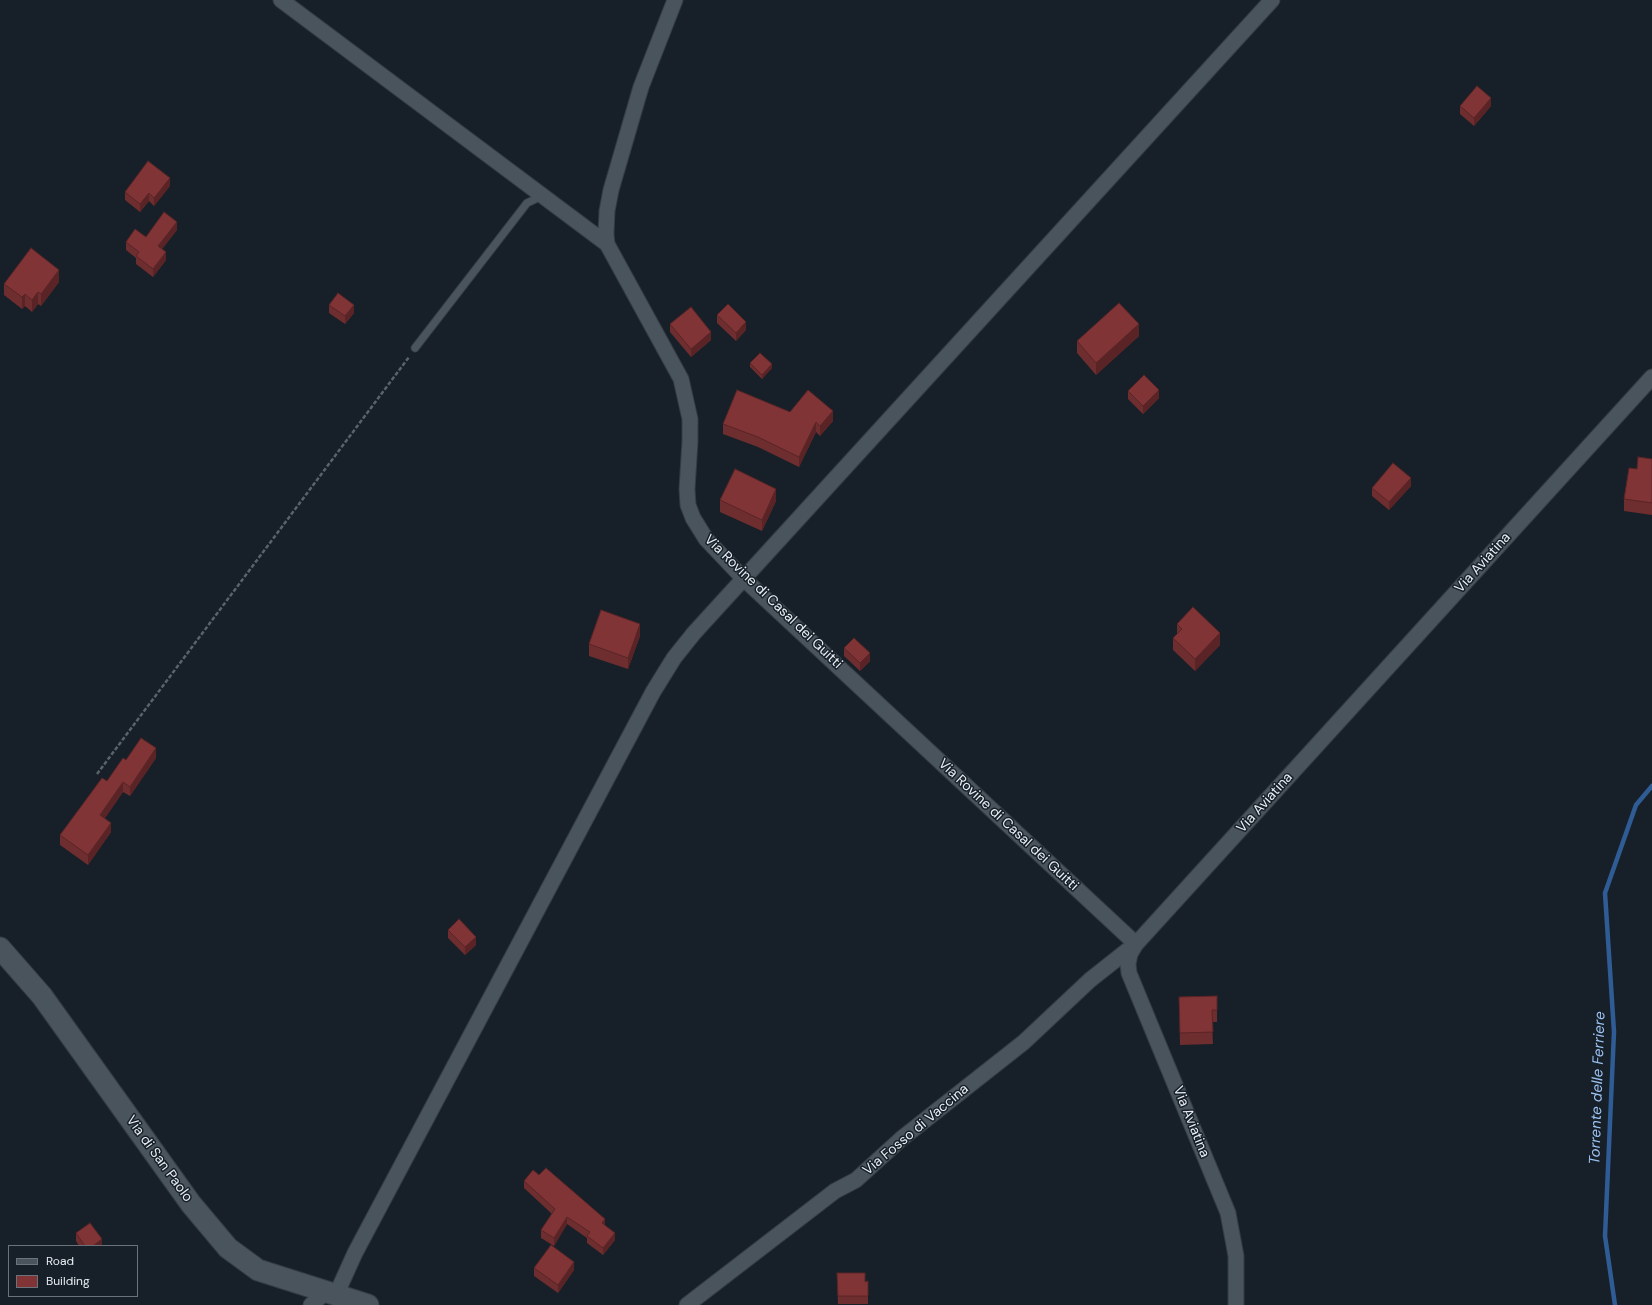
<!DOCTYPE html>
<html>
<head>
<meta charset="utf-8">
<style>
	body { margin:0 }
	#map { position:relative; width:1652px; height:1305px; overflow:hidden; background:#172028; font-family:"DM Sans",sans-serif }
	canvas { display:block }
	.legend { position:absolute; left:8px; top:1245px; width:130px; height:52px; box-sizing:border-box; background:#172028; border:1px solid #6b727a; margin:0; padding:5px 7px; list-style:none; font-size:12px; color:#e8eef4 }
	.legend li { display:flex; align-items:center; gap:8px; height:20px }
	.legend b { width:20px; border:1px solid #6b727a }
</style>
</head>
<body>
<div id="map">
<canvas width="1652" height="1305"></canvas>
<ul class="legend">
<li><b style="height:5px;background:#49545d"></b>Road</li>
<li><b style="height:11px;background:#803436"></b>Building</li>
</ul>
</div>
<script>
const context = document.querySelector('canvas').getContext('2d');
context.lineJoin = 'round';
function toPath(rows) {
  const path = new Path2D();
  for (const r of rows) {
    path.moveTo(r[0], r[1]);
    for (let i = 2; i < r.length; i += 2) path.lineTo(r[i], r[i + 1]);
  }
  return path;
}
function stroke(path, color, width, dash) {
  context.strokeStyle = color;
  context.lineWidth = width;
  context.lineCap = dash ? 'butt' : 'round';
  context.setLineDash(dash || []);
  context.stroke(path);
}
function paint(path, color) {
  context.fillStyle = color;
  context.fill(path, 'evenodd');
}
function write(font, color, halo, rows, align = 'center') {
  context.font = font + ' "DM Sans",sans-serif';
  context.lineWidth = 3;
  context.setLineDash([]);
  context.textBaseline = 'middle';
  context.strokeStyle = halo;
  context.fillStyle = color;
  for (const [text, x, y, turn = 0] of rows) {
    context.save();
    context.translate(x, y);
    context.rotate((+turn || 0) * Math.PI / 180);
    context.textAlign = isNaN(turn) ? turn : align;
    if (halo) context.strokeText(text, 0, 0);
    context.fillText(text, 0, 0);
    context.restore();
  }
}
stroke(toPath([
	[1615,1305,1605,1236,1614,1032,1605,893,1636,805,1652,786]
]), '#2f5c95', 4.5);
const lane = toPath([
	[415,348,527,203,542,196]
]);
const street = toPath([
	[281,0,607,244],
	[675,0,641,87,611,190,607,211,606,234,607,244,681,379,690,419,690,441,687,489,688,505,693,518,706,539,744,579,1136,944],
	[336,1295,355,1253,653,692,674,658,694,633,1272,0],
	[311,1305,326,1292],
	[687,1305,835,1191,856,1180,901,1139,1024,1042,1090,980,1133,946],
	[1236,1305,1236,1256,1228,1213,1129,973,1128,964,1130,954,1136,944,1652,377]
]);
const secondary = toPath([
	[0,948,42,996,191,1204,228,1248,258,1270,368,1305]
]);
stroke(lane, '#353c43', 9);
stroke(street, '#353c43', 17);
stroke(secondary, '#353c43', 23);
stroke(toPath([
	[97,774,409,357]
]), '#5a626a', 2.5, [4, 2]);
stroke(lane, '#49545d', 7);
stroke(street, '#49545d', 15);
stroke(secondary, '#49545d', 21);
paint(toPath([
	[1460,106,1491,106,1474,126,1460,114],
	[170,186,154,206,149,201,140,212,125,200,125,192],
	[177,230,162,249,166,260,153,277,136,264,136,258,126,250,126,242,146,237],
	[59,282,41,306,38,304,32,312,25,306,22,309,4,295,4,284],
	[329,305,354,313,345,324,329,313],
	[717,315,746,330,736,341,717,323],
	[670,324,711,340,691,357,670,332],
	[1139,336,1096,375,1077,353,1077,341],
	[750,363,772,368,762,379,750,367],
	[1128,391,1159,398,1143,414,1128,399],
	[790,412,833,421,820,436,816,432,799,467,758,447,723,434,723,424],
	[1652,459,1652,515,1624,511,1624,499,1637,469],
	[1411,486,1389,510,1372,496,1372,488],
	[720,500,776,501,762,531,720,512],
	[1177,624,1220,645,1195,671,1173,650,1173,638,1177,634],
	[640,636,628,669,589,656,589,644],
	[844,648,870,661,860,671,844,656],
	[156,758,130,796,123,792,105,818,111,832,88,865,60,845,60,835,107,781,126,760],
	[448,930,476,945,465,955,448,938],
	[1217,996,1217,1022,1212,1022,1213,1044,1180,1045,1179,997],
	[539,1175,605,1225,615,1240,603,1255,587,1243,587,1238,567,1224,554,1246,541,1238,541,1230,552,1214,524,1188,524,1181],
	[76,1233,102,1246,79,1246,76,1241],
	[534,1268,574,1270,558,1293,534,1276],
	[837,1273,865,1282,868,1281,868,1304,838,1304]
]), '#6e2d2e');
paint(toPath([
	[1491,98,1491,106,1474,126,1474,118],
	[170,178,170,186,154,206,154,198],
	[149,193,149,201,140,212,140,204],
	[177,222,177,230,158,254,158,246],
	[166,252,166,260,153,277,153,269],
	[59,270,59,282,41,306,41,294],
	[38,292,38,304,32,312,32,300],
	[25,294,25,306,22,309,22,297],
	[354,305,354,313,345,324,345,316],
	[746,322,746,330,736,341,736,333],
	[1139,324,1139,336,1096,375,1096,363],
	[711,332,711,340,691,357,691,349],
	[772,364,772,368,762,379,762,375],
	[1159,390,1159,398,1143,414,1143,406],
	[833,411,833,421,820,436,820,426],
	[816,422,816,432,799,467,799,457],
	[1411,478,1411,486,1389,510,1389,502],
	[776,489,776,501,762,531,762,520],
	[640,624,640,636,628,669,628,658],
	[1220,633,1220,645,1195,671,1195,659],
	[870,653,870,661,860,671,860,663],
	[156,748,156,758,130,796,130,787],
	[123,782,123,792,100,825,100,815],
	[111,823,111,832,88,865,88,855],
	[476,937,476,945,465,955,465,947],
	[567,1217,567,1224,554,1246,554,1238],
	[605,1219,605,1226,602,1223],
	[615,1233,615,1240,603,1255,603,1248],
	[102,1239,102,1246,93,1246],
	[574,1262,574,1270,558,1293,558,1285]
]), '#5a2426');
const building = toPath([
	[1477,86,1491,98,1474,118,1460,106,1477,86],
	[148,161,170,178,154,198,149,193,140,204,125,192,148,161],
	[164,212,177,222,158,246,166,252,153,269,136,256,139,252,126,242,135,229,146,237,164,212],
	[31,248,59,270,41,294,38,292,32,300,25,294,22,297,4,284,31,248],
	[338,293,354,305,345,316,329,305,338,293],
	[1119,303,1139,324,1096,363,1077,341,1119,303],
	[728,304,746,322,736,333,717,315,728,304],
	[691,307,711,332,691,349,670,324,691,307],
	[760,353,772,364,762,375,750,363,760,353],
	[1144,375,1159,390,1143,406,1128,391,1144,375],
	[737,390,790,412,808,390,833,411,820,426,816,422,799,457,758,437,723,424,737,390],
	[1638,457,1652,459,1652,503,1624,499,1629,468,1637,469,1638,457],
	[1393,463,1411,478,1389,502,1372,488,1393,463],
	[735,469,776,489,762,520,720,500,735,469],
	[1193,607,1220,633,1195,659,1173,638,1182,629,1177,624,1193,607],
	[601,610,640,624,628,658,589,644,601,610],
	[854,638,870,653,860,663,844,648,854,638],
	[141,738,156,748,130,787,123,782,100,815,111,823,88,855,60,835,102,778,107,781,123,758,126,760,141,738],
	[459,919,476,937,465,947,448,930,459,919],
	[1217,996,1217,1010,1212,1010,1213,1032,1180,1033,1179,997,1217,996],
	[546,1168,605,1219,602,1223,615,1233,603,1248,587,1236,590,1232,567,1217,554,1238,541,1230,555,1209,524,1181,533,1170,539,1175,546,1168],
	[90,1223,102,1239,93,1246,85,1246,76,1233,90,1223],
	[551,1245,574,1262,558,1285,534,1268,551,1245],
	[837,1273,865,1273,865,1282,868,1281,868,1296,838,1296,837,1273]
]);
paint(building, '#803436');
stroke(building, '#5a2426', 1);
write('14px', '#e8eef4', '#172028', [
	["Via Aviatina",1483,563,-48],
	["Via Rovine di Casal dei Guitti",773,602,44],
	["Via Aviatina",1265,803,-48],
	["Via Rovine di Casal dei Guitti",1008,825,43],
	["Via Aviatina",1191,1122,68],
	["Via Fosso di Vaccina",916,1130,-40],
	["Via di San Paolo",159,1159,54]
]);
write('italic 15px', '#9bc1f2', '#172028', [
	["Torrente delle Ferriere",1598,1088,-88]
]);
</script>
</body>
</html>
